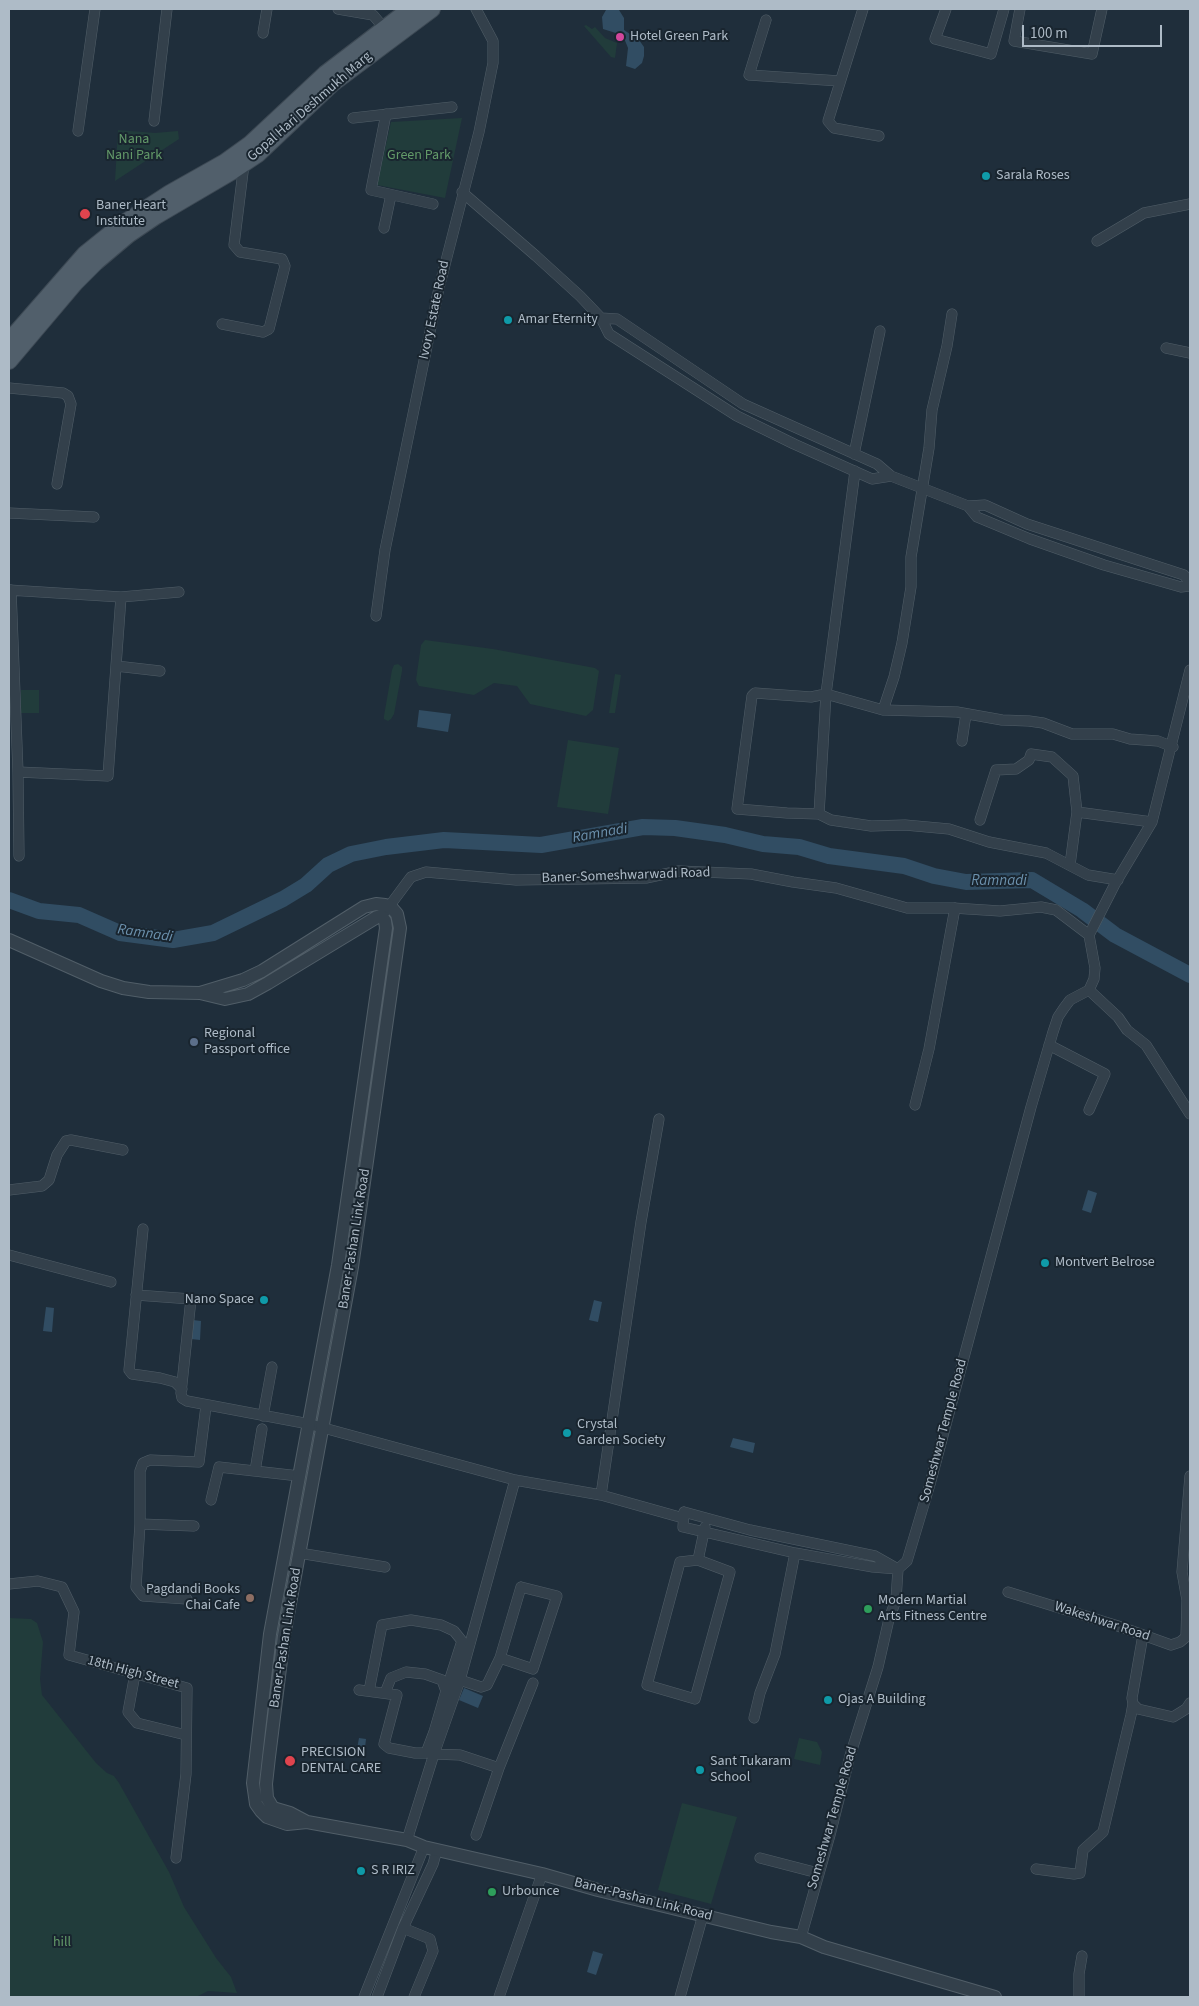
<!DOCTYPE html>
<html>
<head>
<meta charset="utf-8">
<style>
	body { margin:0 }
	#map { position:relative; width:1199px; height:2006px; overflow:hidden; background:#1f2e3b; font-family:"Source Sans 3",sans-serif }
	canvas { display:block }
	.frame { position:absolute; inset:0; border:10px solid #aebbc7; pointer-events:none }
	.scale { position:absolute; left:1022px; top:25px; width:140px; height:22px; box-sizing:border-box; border:2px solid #aebbc7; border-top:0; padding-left:6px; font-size:15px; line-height:18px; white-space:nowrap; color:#aebbc7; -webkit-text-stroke:4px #19252f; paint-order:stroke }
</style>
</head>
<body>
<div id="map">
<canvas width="1199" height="2006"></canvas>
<div class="frame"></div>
<div class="scale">100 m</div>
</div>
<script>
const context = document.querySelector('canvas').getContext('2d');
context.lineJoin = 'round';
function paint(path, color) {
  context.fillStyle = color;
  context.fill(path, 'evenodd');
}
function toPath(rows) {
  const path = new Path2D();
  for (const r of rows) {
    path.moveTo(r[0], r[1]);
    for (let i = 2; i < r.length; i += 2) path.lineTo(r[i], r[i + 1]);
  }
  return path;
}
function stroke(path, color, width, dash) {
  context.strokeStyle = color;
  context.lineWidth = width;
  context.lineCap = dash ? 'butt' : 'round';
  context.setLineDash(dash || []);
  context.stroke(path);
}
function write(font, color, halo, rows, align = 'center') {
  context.font = font + ' "Source Sans 3",sans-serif';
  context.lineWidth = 4;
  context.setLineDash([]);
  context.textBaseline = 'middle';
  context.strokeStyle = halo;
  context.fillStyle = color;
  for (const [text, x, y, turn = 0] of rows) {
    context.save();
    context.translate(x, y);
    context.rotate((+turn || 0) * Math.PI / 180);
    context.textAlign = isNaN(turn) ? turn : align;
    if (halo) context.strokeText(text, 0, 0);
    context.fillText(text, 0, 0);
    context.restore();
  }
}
paint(toPath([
	[586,25,592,29,595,27,605,38,617,43,615,58,611,57,584,26],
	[462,118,445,198,377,185,391,122],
	[118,130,155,133,178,131,179,139,115,181],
	[425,640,493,649,595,668,599,671,593,710,586,716,530,704,517,686,494,683,474,695,419,686,416,680,421,645],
	[398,664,402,667,402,671,394,714,391,719,388,721,384,719,384,716,392,670,394,665],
	[615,674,621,675,615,713,609,713],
	[21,690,39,690,39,713,21,713],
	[568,740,619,748,608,814,557,807],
	[9,1618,31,1619,37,1623,43,1642,40,1679,42,1695,96,1763,107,1773,114,1776,119,1783,169,1872,184,1907,216,1958,231,1977,237,1993,208,1991,196,1997,9,1997],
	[799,1738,817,1742,822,1752,820,1765,794,1759],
	[682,1803,737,1817,711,1904,658,1890]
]), '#213c3b');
paint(toPath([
	[609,9,619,10,624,18,624,30,639,40,644,47,644,56,642,63,635,69,626,66,628,48,624,38,619,34,603,29,602,17,606,10],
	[419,710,451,714,448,732,417,727],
	[1088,1190,1097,1193,1091,1213,1082,1210],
	[594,1300,602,1302,598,1322,589,1320],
	[46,1307,54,1308,52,1332,43,1331],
	[193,1320,201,1321,200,1340,191,1339],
	[733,1438,755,1443,753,1453,730,1447],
	[464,1688,483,1696,478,1708,459,1700],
	[359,1738,366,1739,364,1756,356,1754],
	[593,1951,603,1954,596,1975,587,1972]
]), '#314d63');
stroke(toPath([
	[9,900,39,911,79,915,120,933,173,940,213,933,283,899,306,885,328,865,351,854,386,847,444,840,541,845,643,827,675,828,725,835,763,844,799,847,829,856,904,866,934,876,966,882,1032,880,1082,910,1115,935,1190,975]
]), '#314d63', 16);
const minor = toPath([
	[338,9,373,15,384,28],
	[863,9,828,121,834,128,879,136],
	[946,9,935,39,991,54,1004,9],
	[1020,9,1014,41,1092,54,1102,9],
	[766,20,749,75,840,81],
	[263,33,267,9],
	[386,114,371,190,433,204],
	[353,118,452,107],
	[154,121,167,9],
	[78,131,95,9],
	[462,192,536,256,580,296,601,318],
	[384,228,391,195],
	[1097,241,1144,213,1190,204],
	[601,318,617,319,743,404,877,464,891,476,872,479,794,444,737,416,609,334,601,318],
	[222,324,263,332,269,329,285,266,282,259,240,252,234,245,244,164],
	[1166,348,1190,353],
	[9,388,63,393,68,396,71,404,57,484],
	[854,454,880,331],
	[855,471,826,694,811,697,755,693,752,696,737,809,787,813,819,814,831,820,871,826,905,825,949,829,989,842,1046,853,1088,875,1118,880],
	[891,476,968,506,977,517,1030,539,1104,565,1181,587,1190,586],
	[968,506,985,505,1027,524,1184,575,1190,583],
	[9,513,94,517],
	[9,590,121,597,179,592],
	[11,590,18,772,19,856],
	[376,616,385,550,439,288,479,132,493,63,493,41,476,9],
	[116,666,160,671],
	[883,710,957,712,1002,720,1029,721,1043,723,1072,734,1113,734,1130,739,1158,741,1173,747],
	[962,741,966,714],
	[18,772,108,776,121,597],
	[1077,812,1152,822],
	[819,814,826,694,883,710,894,677,902,643,911,587,911,557,929,448,932,410,947,346,952,314],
	[980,820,996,770,1016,769,1029,760,1031,754,1052,757,1073,776,1077,812,1070,865],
	[385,912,411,877,426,872,516,880,646,878,679,871,751,874,793,882,836,888,907,908,953,908,1000,911,1041,907,1056,910,1089,935],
	[1089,935,1115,884,1152,822,1190,670],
	[1089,990,1118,1017,1127,1030,1146,1045,1190,1114],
	[1049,1045,1105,1074,1089,1110],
	[915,1105,929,1049,955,908],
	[9,1190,42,1186,49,1180,57,1155,66,1141,71,1140,123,1150],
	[143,1229,129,1370,132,1374,160,1378,175,1382,182,1389],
	[9,1255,111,1282],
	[136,1295,191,1299,181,1393,182,1398,187,1401,309,1424,515,1480,601,1495,683,1518],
	[263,1416,272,1367],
	[255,1471,262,1429],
	[601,1495,641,1222,659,1119],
	[211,1500,219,1467,299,1476],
	[684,1512,750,1530,875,1556,898,1569,873,1567,795,1553,683,1527,684,1512],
	[140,1524,140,1471,143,1463,150,1460,199,1462,206,1406],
	[299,1553,385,1567],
	[698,1560,730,1572,695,1699,647,1685,680,1562,698,1560],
	[698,1560,705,1527],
	[9,1584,38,1581,62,1587,74,1612,69,1655,187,1688,186,1774,176,1858],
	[521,1587,557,1596,533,1669,500,1658,521,1587],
	[1008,1592,1118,1626,1171,1645,1180,1642,1186,1637],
	[187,1599,143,1596,136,1587,140,1524,194,1526],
	[1186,1637,1187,1600,1182,1572,1190,1476],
	[135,1674,128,1712,137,1723,186,1735],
	[460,1680,481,1687,487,1685,500,1658],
	[359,1690,397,1695,384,1744,389,1748,415,1753,426,1753,434,1732,446,1691,442,1680,425,1674,406,1672,391,1678,385,1693],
	[369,1691,382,1625,411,1620,441,1625,454,1631,462,1641,446,1691],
	[1133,1704,1138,1709,1173,1717,1186,1709,1190,1703],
	[754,1718,760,1693,775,1654,795,1553],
	[434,1754,460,1755,499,1768,533,1683],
	[476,1835,499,1768],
	[407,1840,434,1754,460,1680,515,1480],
	[760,1858,818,1873],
	[1036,1869,1074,1874,1080,1873,1083,1850,1103,1832,1131,1715,1133,1704,1132,1698,1143,1635],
	[403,1928,430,1939,433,1951,414,1997],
	[801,1937,830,1835,850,1756,878,1667,889,1619,896,1600,898,1569,907,1561,930,1484,1031,1107,1053,1032,1058,1017,1064,1008,1070,1000,1089,990,1094,979,1095,968,1089,935],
	[364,1997,424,1847],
	[377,1997,403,1928,433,1864,437,1850],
	[499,1997,542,1874],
	[680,1997,703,1915],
	[1079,1997,1079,1974,1082,1956]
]);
const tertiary = toPath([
	[9,940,101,981,123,988,149,992,200,993,225,999,248,994,268,983,377,917,381,916,385,921,386,928,338,1265,270,1634,253,1783,256,1804,261,1811,267,1817,287,1824,307,1822,407,1840,424,1847,542,1874,598,1890,771,1932,801,1937,824,1947,995,1997],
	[200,993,243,980,262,971,364,907,376,904,385,905,391,907,397,914,400,928,352,1267,284,1636,269,1757,266,1784,267,1798,273,1808,290,1813,307,1822]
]);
const primary = toPath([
	[9,341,85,254,121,225,170,193,225,162,250,144,325,74,410,9],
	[9,361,75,283,96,262,128,235,156,216,231,172,258,154,333,83,432,9]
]);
stroke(minor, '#515e68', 11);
stroke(tertiary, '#515e68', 14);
stroke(primary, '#3d4954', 18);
stroke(minor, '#33404b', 10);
stroke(tertiary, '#33404b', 12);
stroke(primary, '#515f6b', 16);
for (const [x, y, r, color] of [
	[620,37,5,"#d1479c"],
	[986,176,5,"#0f9aa8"],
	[85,214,6,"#e0444e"],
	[508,320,5,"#0f9aa8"],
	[194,1042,5,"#5c6f8a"],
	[1045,1263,5,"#0f9aa8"],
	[264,1300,5,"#0f9aa8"],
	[567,1433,5,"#0f9aa8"],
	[250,1598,5,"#8d6e63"],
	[868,1609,5,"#2e9e5b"],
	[828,1700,5,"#0f9aa8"],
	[290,1761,6,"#e0444e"],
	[700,1770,5,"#0f9aa8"],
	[361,1871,5,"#0f9aa8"],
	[492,1892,5,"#2e9e5b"]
]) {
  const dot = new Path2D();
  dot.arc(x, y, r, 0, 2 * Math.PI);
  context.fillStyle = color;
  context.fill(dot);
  stroke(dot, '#19252f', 2);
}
write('14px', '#aebbc7', '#19252f', [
	["Hotel Green Park",630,37],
	["Sarala Roses",996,176],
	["Baner Heart",96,206],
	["Institute",96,222],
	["Amar Eternity",518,320],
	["Regional",204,1034],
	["Passport office",204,1050],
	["Montvert Belrose",1055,1263],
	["Nano Space",254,1300,"right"],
	["Crystal",577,1425],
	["Garden Society",577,1441],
	["Pagdandi Books",240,1590,"right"],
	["Chai Cafe",240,1606,"right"],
	["Modern Martial",878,1601],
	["Arts Fitness Centre",878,1617],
	["Ojas A Building",838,1700],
	["PRECISION",301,1753],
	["DENTAL CARE",301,1769],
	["Sant Tukaram",710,1762],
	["School",710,1778],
	["S R IRIZ",371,1871],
	["Urbounce",502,1892]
], 'left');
write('14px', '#aebbc7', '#19252f', [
	["Gopal Hari Deshmukh Marg",310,107,-41],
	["Ivory Estate Road",435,310,-78],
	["Baner-Someshwarwadi Road",626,876,-2],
	["Baner-Pashan Link Road",355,1239,-81],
	["Someshwar Temple Road",944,1431,-75],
	["Wakeshwar Road",1102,1622,18],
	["Baner-Pashan Link Road",286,1638,-81],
	["18th High Street",133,1673,15],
	["Someshwar Temple Road",833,1818,-74],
	["Baner-Pashan Link Road",643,1900,14]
]);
write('14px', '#639a69', '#19252f', [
	["Nana",134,140],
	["Nani Park",134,156],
	["Green Park",419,156],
	["hill",62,1943]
]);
write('italic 15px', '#6c91ad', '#19252f', [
	["Ramnadi",600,834,-10],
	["Ramnadi",999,882],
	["Ramnadi",145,934,8]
]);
</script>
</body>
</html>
